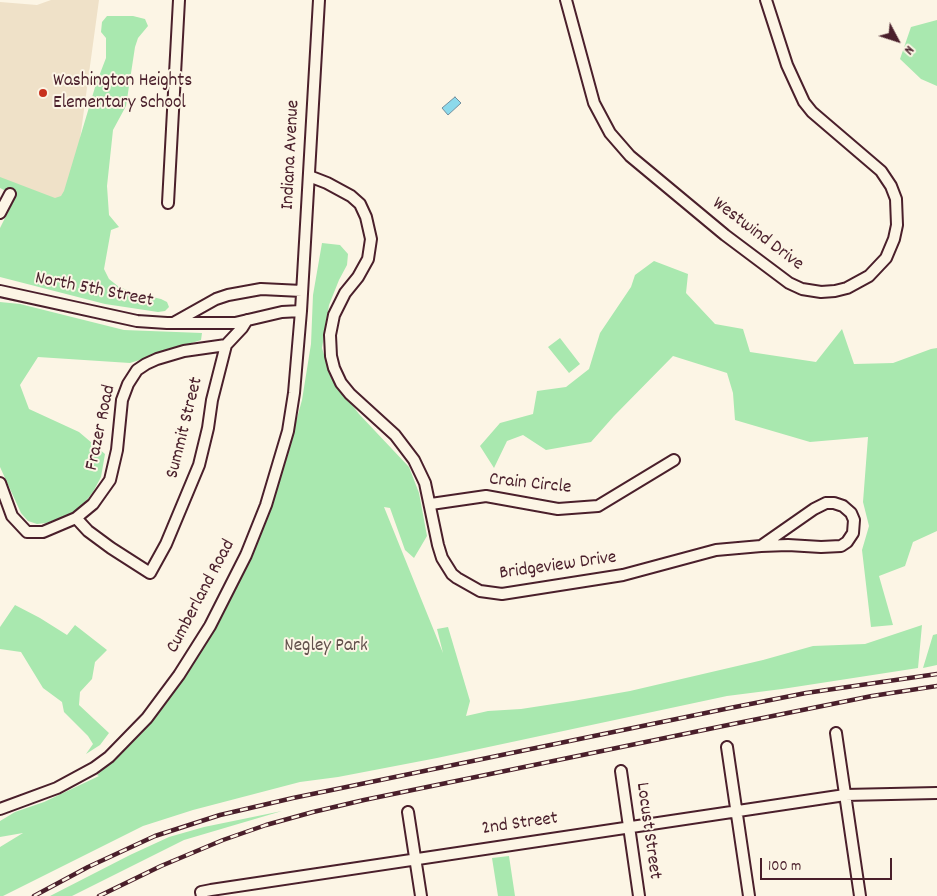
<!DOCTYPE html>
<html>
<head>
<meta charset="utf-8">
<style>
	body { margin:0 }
	#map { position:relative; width:937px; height:896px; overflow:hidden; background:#fcf5e5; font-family:Dekko,sans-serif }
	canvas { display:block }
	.north { position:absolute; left:872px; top:15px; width:50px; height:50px; -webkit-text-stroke:4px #fcf5e5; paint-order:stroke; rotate:130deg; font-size:14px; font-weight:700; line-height:20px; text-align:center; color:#4a1f2b }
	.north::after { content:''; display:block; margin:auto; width:18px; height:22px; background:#4a1f2b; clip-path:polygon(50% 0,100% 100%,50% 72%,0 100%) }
	.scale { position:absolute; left:760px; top:858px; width:132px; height:22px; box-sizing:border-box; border:2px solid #4a1f2b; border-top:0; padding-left:6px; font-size:15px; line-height:18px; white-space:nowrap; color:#4a1f2b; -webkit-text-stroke:4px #fcf5e5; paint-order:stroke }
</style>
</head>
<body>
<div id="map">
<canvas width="937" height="896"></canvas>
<div class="north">N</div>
<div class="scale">100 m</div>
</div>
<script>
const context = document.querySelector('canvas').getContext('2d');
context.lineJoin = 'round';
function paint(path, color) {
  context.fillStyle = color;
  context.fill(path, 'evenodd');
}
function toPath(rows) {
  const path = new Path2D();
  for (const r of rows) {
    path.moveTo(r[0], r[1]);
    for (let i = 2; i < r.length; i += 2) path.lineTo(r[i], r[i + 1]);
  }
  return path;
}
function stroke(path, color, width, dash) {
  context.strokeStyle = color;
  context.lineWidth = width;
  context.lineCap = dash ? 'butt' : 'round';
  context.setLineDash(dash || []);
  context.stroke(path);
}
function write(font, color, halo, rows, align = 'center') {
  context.font = font + ' Dekko,sans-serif';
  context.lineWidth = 4;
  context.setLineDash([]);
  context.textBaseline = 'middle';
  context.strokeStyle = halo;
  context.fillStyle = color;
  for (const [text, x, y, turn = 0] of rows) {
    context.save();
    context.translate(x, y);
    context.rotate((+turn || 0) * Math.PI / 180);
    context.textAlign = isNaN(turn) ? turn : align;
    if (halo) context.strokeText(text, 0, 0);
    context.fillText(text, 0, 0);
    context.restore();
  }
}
paint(toPath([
	[51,0,99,0,71,205,0,181,0,2,37,5]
]), '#efe1c8');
paint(toPath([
	[107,16,133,16,145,19,148,26,138,38,135,47,126,106,113,130,107,186,109,215,119,227,111,230,104,269,109,279,119,287,135,293,161,299,167,302,169,307,165,311,158,312,105,304,0,277,0,228,16,196,0,188,0,177,55,198,61,196,64,191,96,84,106,58,106,38,101,32,102,22],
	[937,20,937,86,921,79,900,59,911,27],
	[322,243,340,245,348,254,347,265,339,280,329,305,322,348,331,378,359,414,409,467,419,493,427,536,414,558,405,550,390,508,384,507,443,653,437,629,448,627,470,701,466,716,488,711,521,709,573,701,630,691,763,660,813,646,865,644,922,625,918,668,782,689,727,696,437,758,338,777,300,782,193,810,143,826,3,896,0,896,0,847,23,833,0,837,0,821,15,812,44,802,99,776,97,775,120,755,143,732,190,670,224,613,242,576,283,469,302,400,311,344,313,295],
	[654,261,688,274,686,293,715,324,743,329,750,352,816,362,842,329,854,364,893,363,931,349,937,348,937,531,913,542,905,566,879,576,893,625,871,627,862,550,869,526,863,502,868,437,810,442,735,420,733,393,727,373,673,356,614,416,591,442,546,450,523,435,507,441,494,468,480,446,500,423,533,414,537,391,566,387,589,369,600,333,631,287,635,275],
	[0,302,20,304,124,330,202,333,201,340,130,363,38,357,20,385,29,409,79,432,105,454,101,477,93,492,82,506,67,516,46,523,37,524,28,521,21,513,0,467],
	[560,338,580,364,569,373,548,347],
	[15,605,40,618,67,635,75,625,107,650,95,662,92,679,80,692,79,705,109,733,100,745,86,754,93,744,88,736,64,712,62,702,43,688,21,652,0,649,0,627],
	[937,634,937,665,923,668,933,635],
	[282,811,184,840,72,896,50,896,130,855,169,837,204,827],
	[509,856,515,896,498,896,492,858]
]), '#a9e8af');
const water = toPath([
	[455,97,461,103,448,115,442,108,455,97]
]);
paint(water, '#8cd9eb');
stroke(water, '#728f9e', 1);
const minor = toPath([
	[566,0,594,103,610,133,630,156,725,235,789,283,802,289,821,292,835,291,847,288,869,276,886,258,894,239,897,225,896,199,891,186,881,171,812,112,804,102,787,65,766,0],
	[309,176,327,183,351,196,360,204,366,217,371,239,368,259,358,277,345,293,334,315,330,335,331,356,334,368,341,383,350,394,395,435,414,460,425,483,438,545,442,558,452,574,457,578,480,591,502,594,623,575,716,550,761,546],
	[168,203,179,0],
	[0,213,10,194],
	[0,291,137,321,167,323,235,323,282,312,301,311],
	[175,322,216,299,228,295,261,289,302,291],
	[0,483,12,516,27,532,43,532,76,518,93,504,110,480,117,450,122,400,128,384,137,370,146,364,157,359,184,351,226,345,242,328,247,320],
	[826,503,834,503,843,506,851,513,854,520,853,533,847,542,841,546,821,547,788,545,761,546,814,509,826,503],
	[431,504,486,496,558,509,598,506,674,460],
	[76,518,88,531,111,548,150,573,166,544,199,465,208,428,212,400,226,345],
	[836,733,860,896],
	[727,747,749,896],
	[621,771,639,896],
	[0,809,57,788,94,768,109,757,147,718,179,675,210,626,246,555,266,505,288,431,294,393,301,311,319,0],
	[408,812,421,896],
	[202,896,201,892,211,890,845,795,937,793]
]);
stroke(minor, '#4a1f2b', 14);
stroke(minor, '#fcf5e5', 10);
const rail = toPath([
	[34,896,88,867,155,836,220,815,293,798,725,709,806,693,937,674],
	[99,896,161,866,223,840,266,825,313,812,364,800,733,724,872,696,937,686]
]);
stroke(rail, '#4a1f2b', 4.5);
stroke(rail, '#fcf5e5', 2.5, [8]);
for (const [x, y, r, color] of [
	[43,93,5,"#c8321e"]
]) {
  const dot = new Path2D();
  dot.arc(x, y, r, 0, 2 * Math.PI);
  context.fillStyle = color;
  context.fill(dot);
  stroke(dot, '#fcf5e5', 2);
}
write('19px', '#4a1f2b', '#fcf5e5', [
	["Washington Heights",53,82],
	["Elementary School",53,104]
], 'left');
write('19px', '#4a1f2b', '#fcf5e5', [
	["Indiana Avenue",292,155,-87],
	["Westwind Drive",757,235,37],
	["North 5th Street",94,291,11],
	["Frazer Road",102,428,-78],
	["Summit Street",186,428,-76],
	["Crain Circle",530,485,6],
	["Bridgeview Drive",558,567,-8],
	["Cumberland Road",202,597,-62],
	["2nd Street",520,825,-8],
	["Locust Street",647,831,82]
]);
write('19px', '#62514c', '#fcf5e5', [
	["Negley Park",326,647]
]);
</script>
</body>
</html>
